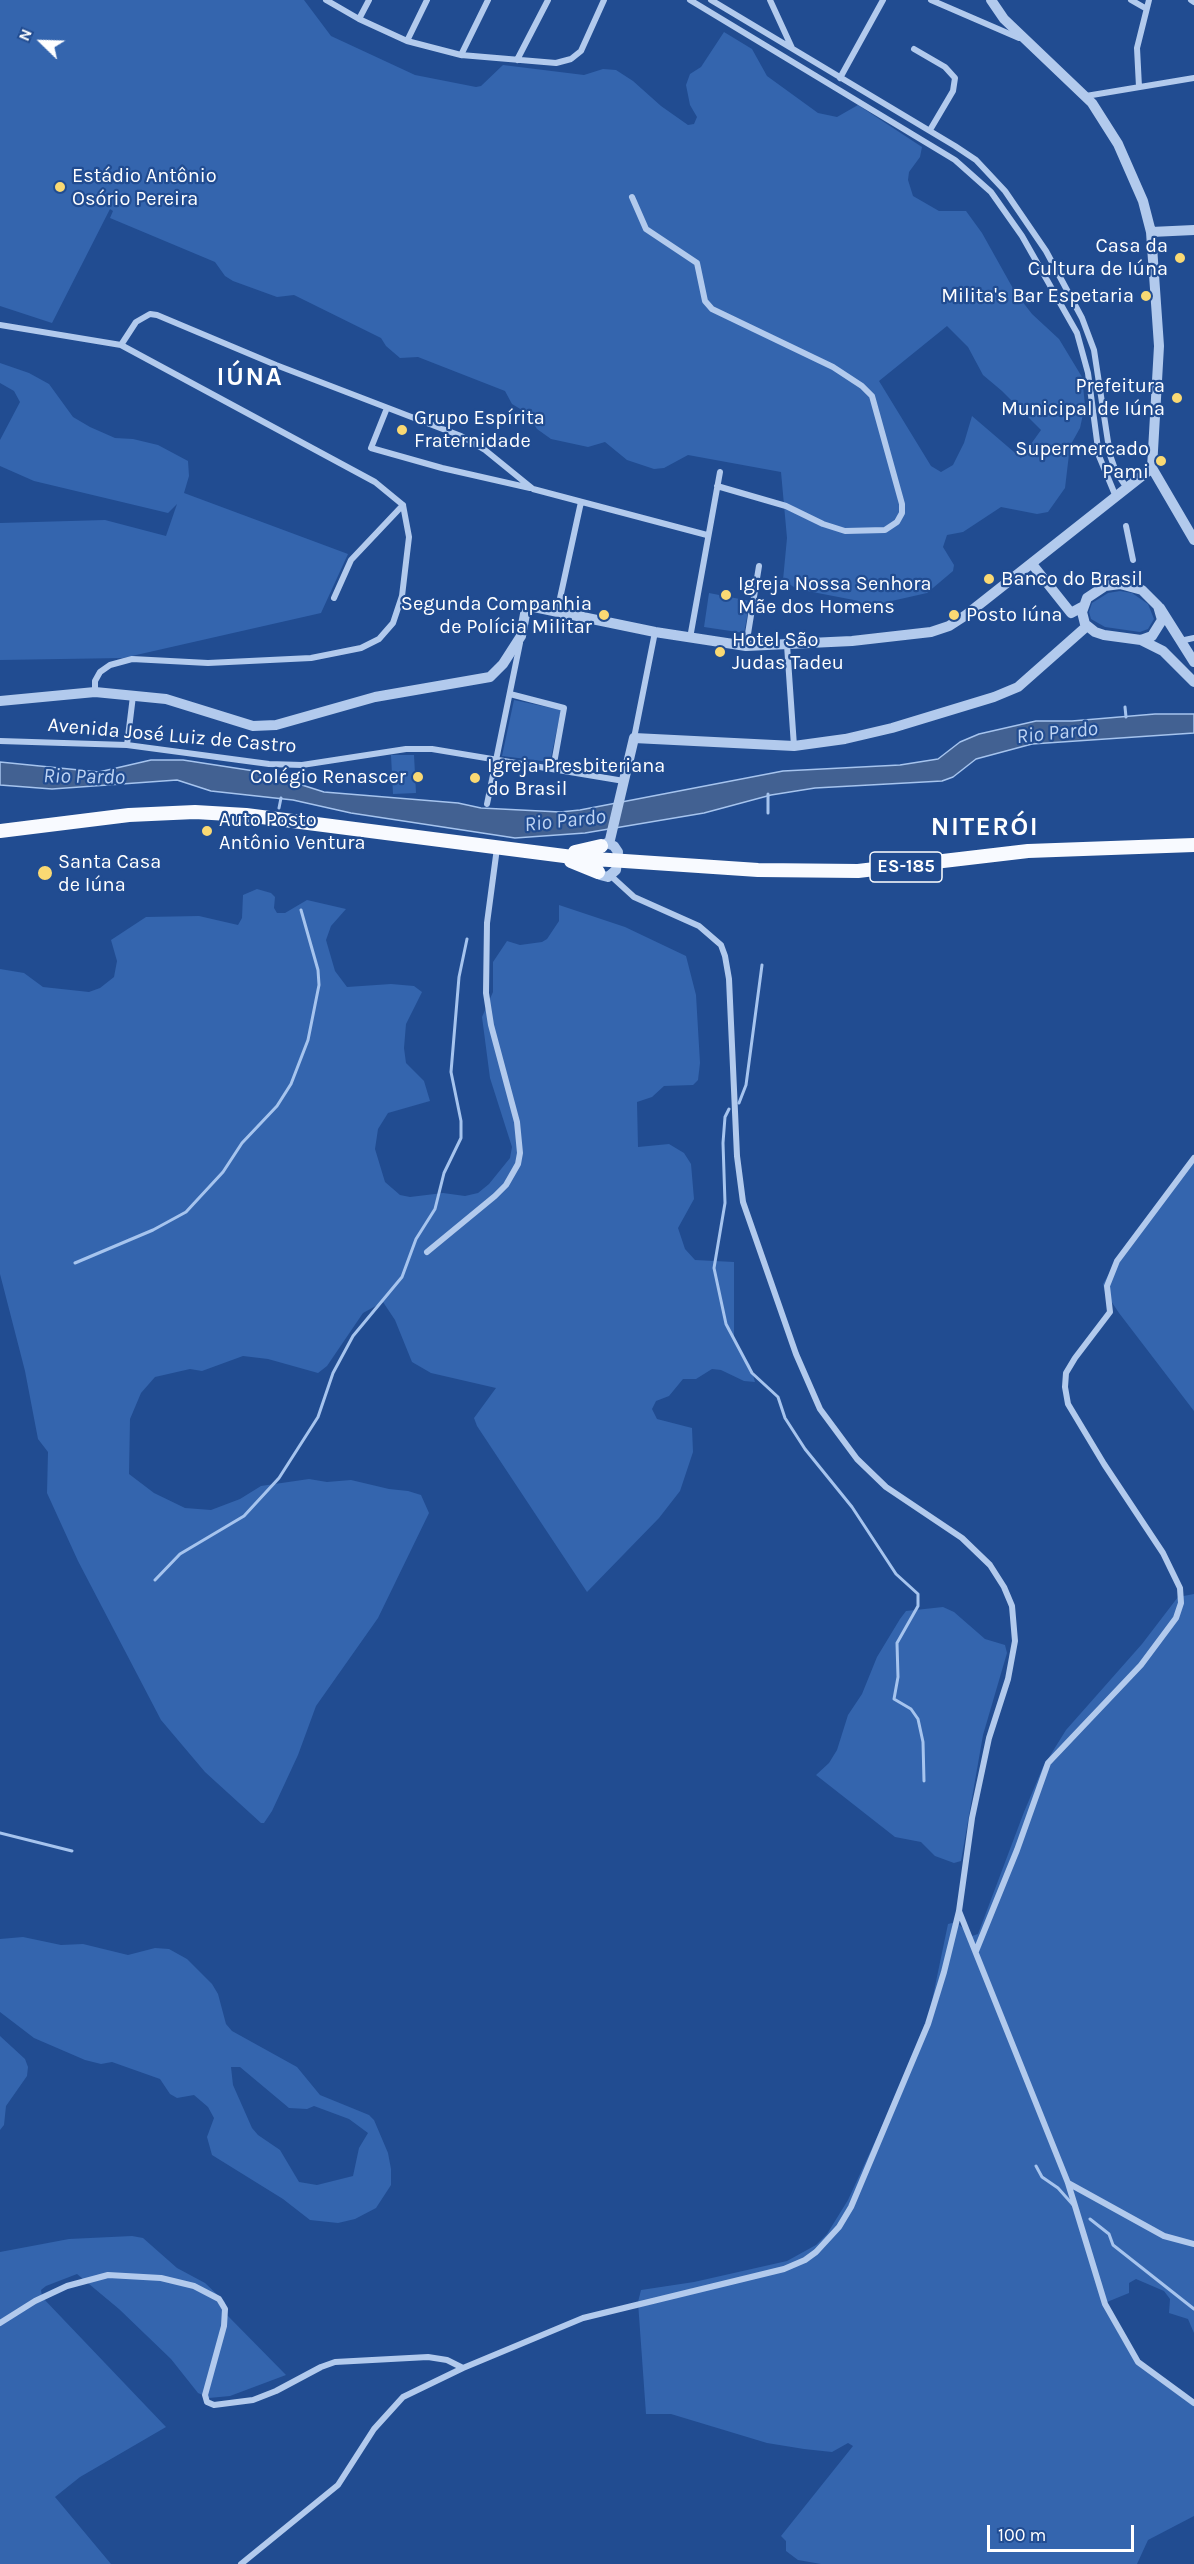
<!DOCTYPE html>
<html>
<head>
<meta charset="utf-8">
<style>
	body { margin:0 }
	#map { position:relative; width:1194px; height:2564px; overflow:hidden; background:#214c91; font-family:Karla,sans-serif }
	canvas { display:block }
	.north { position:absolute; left:12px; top:12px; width:60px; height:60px; -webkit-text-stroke:4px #214c91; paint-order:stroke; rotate:293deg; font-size:16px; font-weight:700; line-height:24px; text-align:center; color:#fff }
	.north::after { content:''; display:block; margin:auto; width:21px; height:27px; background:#fff; clip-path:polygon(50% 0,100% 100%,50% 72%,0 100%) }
	.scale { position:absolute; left:987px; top:2525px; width:147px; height:27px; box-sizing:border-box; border:3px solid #fff; border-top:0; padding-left:8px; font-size:18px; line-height:21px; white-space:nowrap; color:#fff; -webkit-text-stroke:4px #214c91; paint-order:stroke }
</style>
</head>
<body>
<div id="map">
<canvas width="1194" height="2564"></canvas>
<div class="north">N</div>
<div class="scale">100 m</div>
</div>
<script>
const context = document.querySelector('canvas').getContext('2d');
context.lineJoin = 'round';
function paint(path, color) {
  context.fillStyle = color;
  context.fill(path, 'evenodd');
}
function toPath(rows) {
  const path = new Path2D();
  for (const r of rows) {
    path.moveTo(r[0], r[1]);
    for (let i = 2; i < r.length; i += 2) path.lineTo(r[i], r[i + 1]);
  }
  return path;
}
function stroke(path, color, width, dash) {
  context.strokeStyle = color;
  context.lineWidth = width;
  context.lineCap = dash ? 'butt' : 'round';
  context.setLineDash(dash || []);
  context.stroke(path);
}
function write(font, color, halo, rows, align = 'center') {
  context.font = font + ' Karla,sans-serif';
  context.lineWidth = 4.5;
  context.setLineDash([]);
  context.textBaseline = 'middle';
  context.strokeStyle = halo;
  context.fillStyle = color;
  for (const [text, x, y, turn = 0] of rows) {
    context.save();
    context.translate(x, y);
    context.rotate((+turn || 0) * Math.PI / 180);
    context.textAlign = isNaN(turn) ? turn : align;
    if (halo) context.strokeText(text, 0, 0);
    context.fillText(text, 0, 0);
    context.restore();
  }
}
paint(toPath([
	[0,0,304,0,331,36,415,75,476,87,481,86,503,65,584,75,603,69,616,70,633,81,661,106,688,125,694,124,697,117,690,105,686,85,690,74,701,67,724,32,752,49,767,76,818,113,837,117,858,105,922,147,920,157,909,172,908,180,913,196,939,211,966,211,982,233,1015,292,1032,314,1059,339,1082,377,1085,405,1080,428,1070,446,1065,488,1048,512,1037,514,1001,507,963,532,947,535,943,547,954,565,953,571,927,593,865,607,859,601,797,589,783,580,787,538,781,472,688,455,664,468,654,469,627,460,605,442,588,447,551,439,537,429,527,413,512,404,505,391,418,357,400,358,386,346,381,338,294,295,277,297,233,281,225,276,215,262,110,218,113,211,110,209,52,323,0,306],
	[947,326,968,347,983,375,1002,391,1041,430,1021,458,972,416,964,443,953,465,941,472,931,466,879,381],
	[0,363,29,373,49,384,73,417,90,427,115,438,133,439,158,445,188,461,189,476,184,493,348,554,321,613,123,658,0,660,0,523,105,520,166,536,177,504,168,513,34,481,0,466,0,440,20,402,14,391,0,383],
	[1120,591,1132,593,1148,604,1154,619,1148,629,1140,632,1105,627,1091,619,1089,612,1092,603,1108,593],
	[709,593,750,601,744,633,704,627],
	[514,700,561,710,550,762,502,756],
	[391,755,414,755,416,793,393,794],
	[257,889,271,893,275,897,274,908,277,913,285,913,307,900,346,909,331,926,326,940,335,971,347,987,391,984,414,986,422,992,406,1024,404,1048,406,1063,424,1081,430,1101,388,1113,378,1129,375,1149,385,1182,400,1195,410,1197,443,1193,465,1196,478,1193,489,1184,510,1158,512,1147,490,1078,482,1017,493,992,493,962,507,941,520,945,542,942,547,939,559,921,559,905,625,927,686,956,696,995,700,1063,698,1080,693,1085,664,1086,652,1097,637,1102,638,1147,669,1144,684,1153,691,1164,694,1199,678,1228,685,1249,695,1260,734,1262,734,1341,750,1365,755,1382,744,1381,721,1370,712,1369,696,1379,683,1379,669,1396,656,1401,652,1409,657,1419,692,1428,693,1452,680,1491,659,1518,587,1592,477,1426,474,1418,496,1388,431,1373,412,1362,395,1320,383,1302,363,1313,327,1366,318,1373,268,1359,243,1356,202,1371,190,1369,155,1377,141,1393,130,1419,129,1474,154,1493,185,1508,211,1510,240,1499,261,1486,309,1479,327,1482,351,1480,389,1489,408,1491,421,1495,429,1513,378,1618,316,1706,298,1755,272,1811,264,1823,261,1823,205,1772,161,1720,78,1561,47,1493,48,1452,38,1439,25,1371,0,1274,0,969,24,973,43,987,89,992,100,988,114,977,117,961,111,940,146,917,199,916,238,925,242,918,243,895],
	[1194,1155,1194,1411,1119,1313,1105,1292,1103,1284,1123,1250],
	[1194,1594,1194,2333,1188,2319,1169,2313,1170,2299,1164,2291,1136,2279,1129,2283,1129,2293,1107,2302,1108,2312,1121,2338,1138,2363,1194,2403,1194,2516,1148,2540,1137,2564,821,2564,798,2560,786,2551,786,2541,781,2536,853,2446,848,2443,832,2452,804,2449,767,2443,671,2414,646,2414,638,2302,641,2290,694,2282,787,2261,816,2245,827,2234,848,2200,896,2096,929,2015,948,1924,956,1922,972,1936,978,1934,1024,1812,1043,1767,1066,1730,1142,1644,1178,1597],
	[943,1607,954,1612,985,1639,1005,1645,1007,1653,983,1735,961,1861,954,1863,935,1856,921,1842,895,1837,816,1775,829,1763,837,1750,848,1715,862,1694,877,1657,900,1619,906,1611],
	[23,1937,61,1945,83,1944,128,1955,155,1948,169,1949,187,1959,212,1984,218,1994,226,2024,232,2031,297,2067,320,2095,369,2115,374,2120,388,2153,391,2169,391,2185,376,2208,355,2219,338,2223,310,2220,283,2199,212,2155,207,2137,214,2118,208,2107,194,2095,177,2098,170,2094,160,2079,112,2062,101,2064,85,2060,34,2038,0,2012,0,1939],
	[231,2067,240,2067,289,2108,307,2109,314,2106,349,2119,368,2133,359,2148,353,2176,317,2185,299,2182,280,2150,258,2135,252,2128,233,2085],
	[0,2036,25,2059,28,2067,27,2076,6,2106,4,2125,0,2130],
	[132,2236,143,2238,177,2268,205,2283,225,2302,226,2314,286,2375,230,2396,209,2398,198,2393,171,2359,119,2309,77,2274,46,2286,41,2290,42,2297,166,2427,80,2477,55,2497,111,2564,0,2564,0,2252,69,2239]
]), '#3465ae');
const water = toPath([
	[1155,714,1194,714,1194,733,1032,744,976,759,953,777,942,781,815,788,771,795,704,813,585,833,515,838,351,813,293,800,211,791,177,780,52,789,0,785,0,762,99,772,151,760,183,760,261,772,324,792,458,803,481,808,560,812,580,810,783,771,900,765,938,759,960,742,979,734,1036,721,1072,721,1155,714]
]);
paint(water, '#426192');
stroke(water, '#a6c4ee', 1.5);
stroke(toPath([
	[1125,707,1126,717],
	[279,808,281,798],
	[768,813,768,794],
	[739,1103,746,1085,762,965],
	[729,1109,725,1117,723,1143,725,1203,714,1268,726,1324,752,1373,778,1397,785,1418,805,1449,852,1507,896,1574,918,1594,918,1606,897,1643,898,1677,894,1699,911,1709,918,1719,923,1742,924,1781],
	[75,1263,153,1230,186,1212,223,1172,242,1143,277,1106,291,1084,308,1040,319,985,318,970,301,910],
	[155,1580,180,1554,244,1516,279,1478,318,1417,333,1373,353,1336,402,1277,416,1239,435,1209,444,1173,461,1138,461,1121,451,1072,459,977,467,939],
	[0,1833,72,1851],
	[1036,2166,1042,2177,1058,2188,1074,2206],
	[1090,2219,1109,2234,1113,2245,1194,2309]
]), '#a6c4ee', 3);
stroke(toPath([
	[326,0,359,19,407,41,461,55,556,63,571,59,581,51,604,0],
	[690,0,955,160,991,192,1022,236,1077,333,1088,373,1099,456,1116,497],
	[711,0,955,146,976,160,1005,191,1046,251,1082,318,1094,350,1110,455,1116,472,1127,488],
	[770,0,792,48],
	[931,0,1019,38],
	[1131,0,1145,8],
	[1191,0,1194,2],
	[359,19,369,0],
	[407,41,427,0],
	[914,49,945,67,955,78,953,91,930,130],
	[461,55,488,0],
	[517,60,548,0],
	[840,78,883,0],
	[1139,87,1137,48,1149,0],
	[1086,96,1194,78],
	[632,197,646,229,697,263,705,301,712,309,833,367,862,386,872,396,902,504,902,513,897,522,885,530,845,531,823,524,786,506,717,486],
	[0,325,121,345,375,482,403,505,409,537,402,596,393,623,379,639,361,648,311,658,208,663,132,659,110,665,100,672,95,681,95,692],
	[121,345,136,322,150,314,157,315,276,365,461,436,485,450,533,489,707,535],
	[387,408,371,448,442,468,530,488],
	[1126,526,1133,560],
	[334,598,351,560,403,505],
	[557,612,581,502],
	[690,638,720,472],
	[1180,641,1194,638],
	[787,645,794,746],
	[746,646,759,566],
	[510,694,564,708,553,769],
	[634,738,655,632],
	[0,741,127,745,269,764,302,765,406,749,432,749,624,781],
	[127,745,133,696],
	[487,804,520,643],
	[427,1252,495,1196,506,1185,518,1164,520,1153,517,1122,491,1025,486,993,487,923,497,848],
	[959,1911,1068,2183,1105,2304,1138,2362,1194,2403],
	[976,1951,1017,1850,1048,1763,1141,1665,1176,1618,1181,1603,1180,1588,1163,1553,1104,1464,1068,1404,1065,1387,1066,1373,1075,1358,1110,1312,1107,1286,1117,1261,1194,1158],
	[1068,2183,1164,2236,1194,2244],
	[0,2323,35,2301,67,2286,108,2275,161,2278,194,2286,219,2299,225,2309,224,2326,205,2395,207,2402,214,2405,253,2400,276,2391,321,2367,335,2362,428,2357,447,2360,463,2368],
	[241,2564,338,2485,374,2429,403,2397,463,2368,583,2318,784,2269,805,2260,816,2252,839,2227,851,2207,928,2024,944,1972,959,1911,972,1818,989,1738,1008,1679,1015,1641,1012,1606,1004,1587,990,1565,962,1538,886,1487,857,1459,820,1409,796,1354,743,1202,737,1156,729,979,725,956,721,945,699,926,634,897,611,876]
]), '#b2caed', 6);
stroke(toPath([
	[991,0,1004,19,1092,103,1118,144,1143,201,1151,232,1159,346,1152,468],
	[1151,232,1194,230],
	[1152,468,1194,540],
	[1032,564,1071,613,1082,607],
	[1120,584,1142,590,1158,606,1162,620,1152,636,1141,640,1104,635,1095,632,1085,624,1082,612,1087,598,1105,586,1120,584],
	[1160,608,1194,662],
	[1141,640,1163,651,1194,682],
	[0,701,95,692,166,699,253,726,276,725,375,697,490,677,503,664,521,636,525,614,528,609,534,607,655,632,746,646,852,641,931,632,949,626,966,615,1152,468],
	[607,843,614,846,618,852,616,870,608,877,600,875,596,865,598,850,607,843],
	[609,844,634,738,794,746,845,739,892,728,994,697,1018,687,1087,626]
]), '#b2caed', 10);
stroke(toPath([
	[0,831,129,815,195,812,246,815,580,858,758,870,858,871,1028,851,1194,845],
	[575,852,601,846],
	[571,861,598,872]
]), '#f8faff', 14);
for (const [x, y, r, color] of [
	[60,187,6,"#fad973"],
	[1180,258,6,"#fad973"],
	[1146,296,6,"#fad973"],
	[1177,398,6,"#fad973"],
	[402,430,6,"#fad973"],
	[1161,461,6,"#fad973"],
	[989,579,6,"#fad973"],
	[726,595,6,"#fad973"],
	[604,615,6,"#fad973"],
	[954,615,6,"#fad973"],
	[720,652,6,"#fad973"],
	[418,777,6,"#fad973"],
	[475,778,6,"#fad973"],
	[207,831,6,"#fad973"],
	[45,873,8,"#fad973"]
]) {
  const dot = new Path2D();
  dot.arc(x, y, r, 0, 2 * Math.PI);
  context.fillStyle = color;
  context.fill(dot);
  stroke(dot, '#214c91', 2);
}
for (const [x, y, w] of [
	[906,867,72]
]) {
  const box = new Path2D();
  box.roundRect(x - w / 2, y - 15, w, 30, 4.5);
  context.fillStyle = '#214c91';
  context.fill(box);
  stroke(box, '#fff', 1.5);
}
write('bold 18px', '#fff', null, [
	["ES-185",906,867]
]);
write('20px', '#fff', '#214c91', [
	["Estádio Antônio",72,176],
	["Osório Pereira",72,199],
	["Casa da",1168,246,"right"],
	["Cultura de Iúna",1168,269,"right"],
	["Milita's Bar Espetaria",1134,296,"right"],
	["Prefeitura",1165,386,"right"],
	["Municipal de Iúna",1165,409,"right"],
	["Grupo Espírita",414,418],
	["Fraternidade",414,441],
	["Supermercado",1149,449,"right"],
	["Pami",1149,472,"right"],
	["Banco do Brasil",1001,579],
	["Igreja Nossa Senhora",738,584],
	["Mãe dos Homens",738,607],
	["Segunda Companhia",592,604,"right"],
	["de Polícia Militar",592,627,"right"],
	["Posto Iúna",966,615],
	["Hotel São",732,640],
	["Judas Tadeu",732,663],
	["Igreja Presbiteriana",487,766],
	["do Brasil",487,789],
	["Colégio Renascer",406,777,"right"],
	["Auto Posto",219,820],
	["Antônio Ventura",219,843],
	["Santa Casa",58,862],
	["de Iúna",58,885]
], 'left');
write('20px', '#fff', '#214c91', [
	["Avenida José Luiz de Castro",172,736,5]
]);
write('italic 21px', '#bed4f4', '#214c91', [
	["Rio Pardo",1057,733,-6],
	["Rio Pardo",84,777,1],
	["Rio Pardo",565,821,-6]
]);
context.letterSpacing = '1.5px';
write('bold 26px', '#fff', '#214c91', [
	["IÚNA",250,378],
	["NITERÓI",985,828]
]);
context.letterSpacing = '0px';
</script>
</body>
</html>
